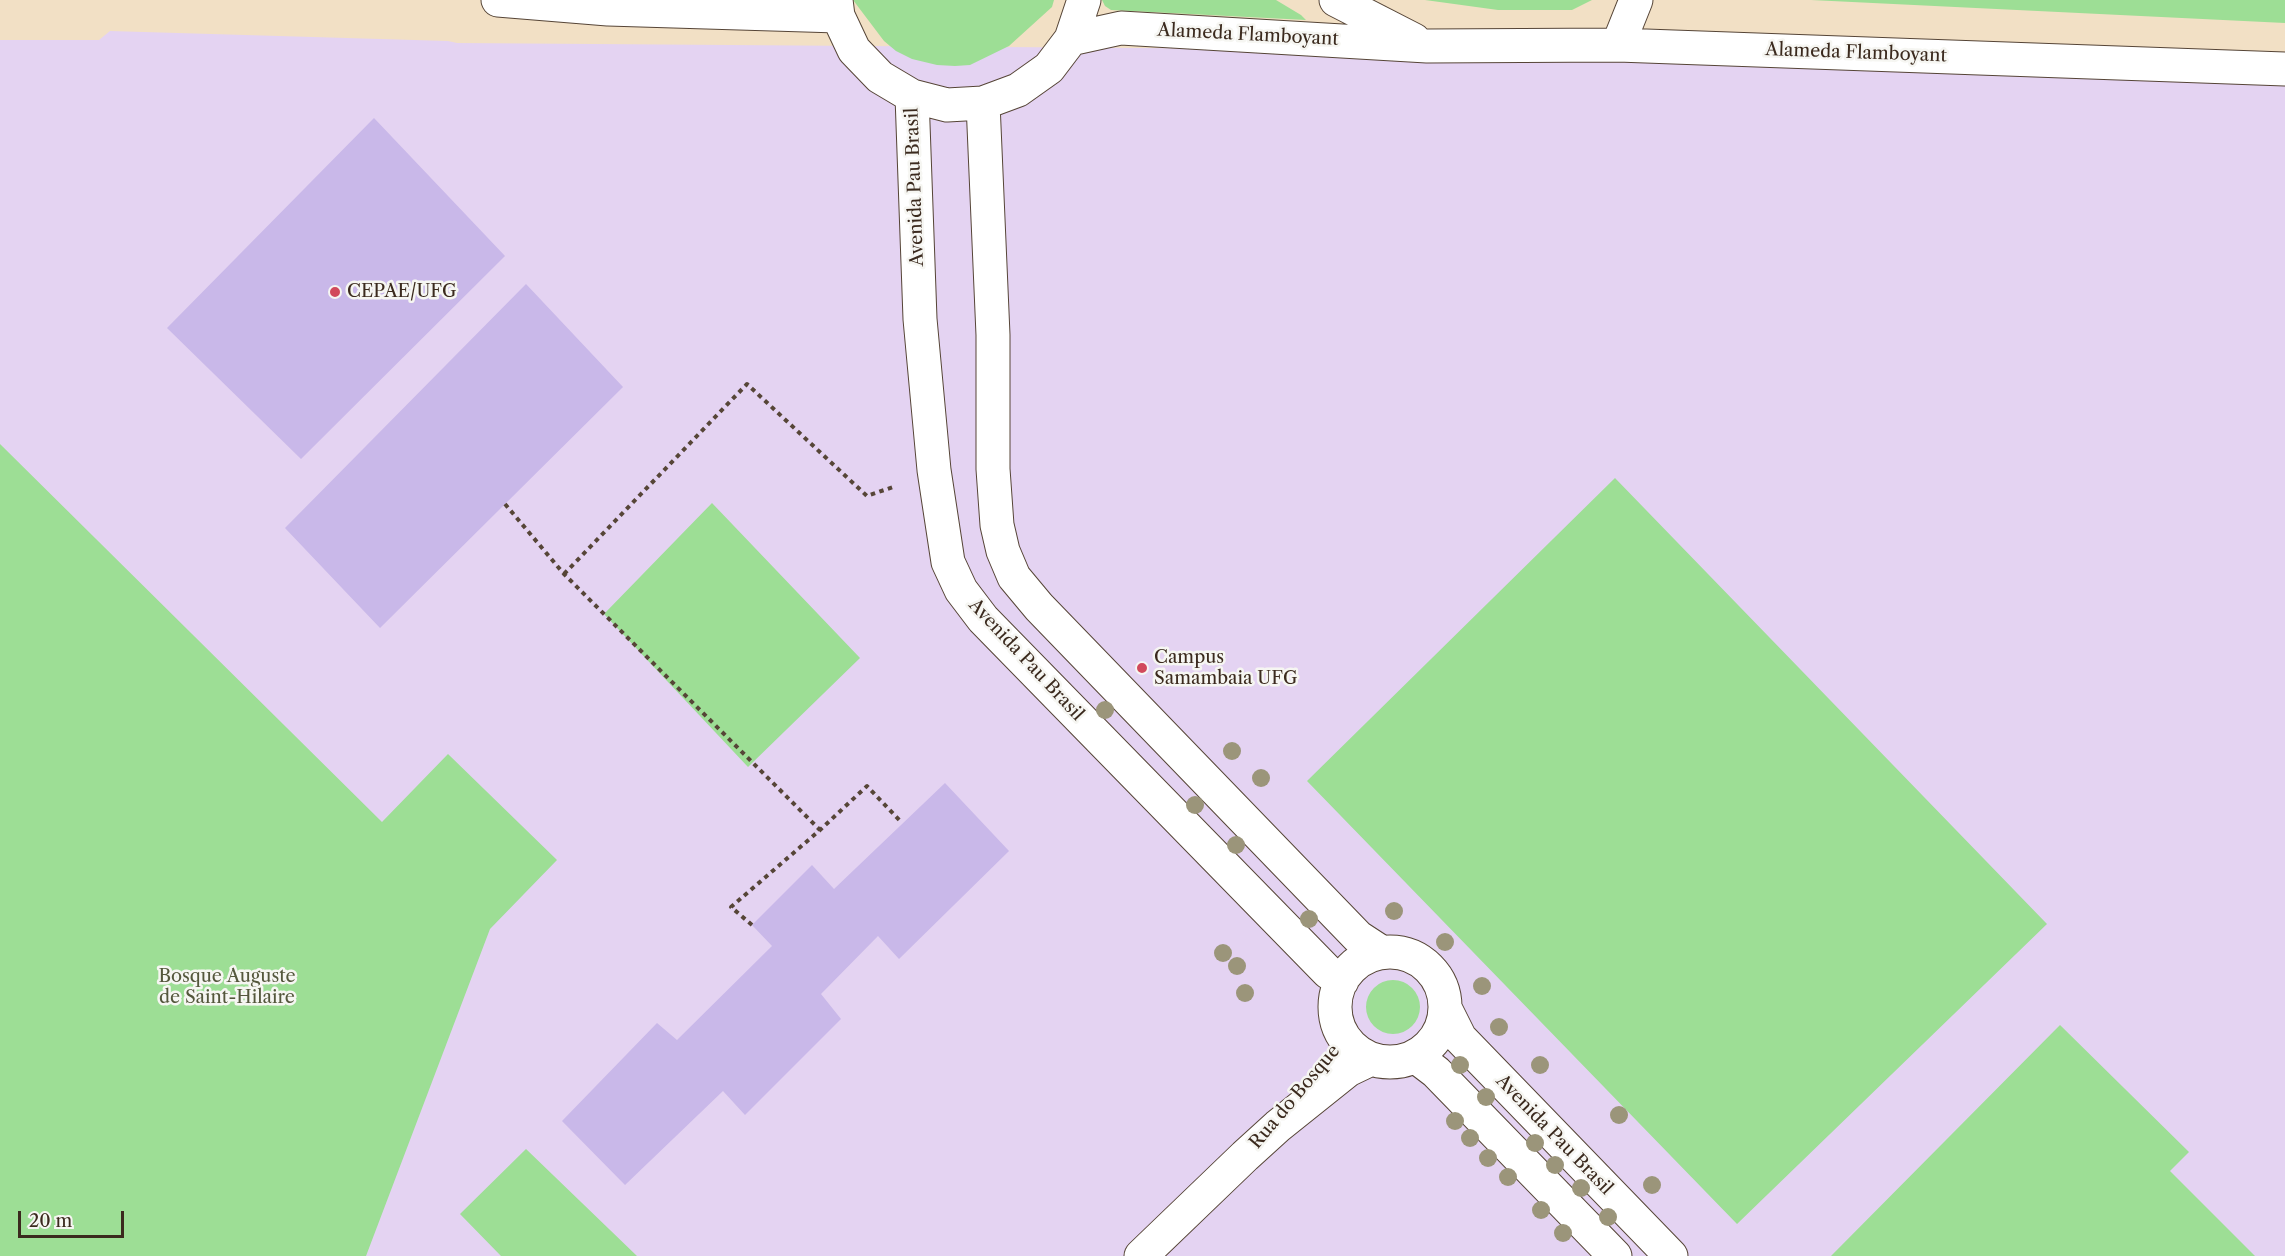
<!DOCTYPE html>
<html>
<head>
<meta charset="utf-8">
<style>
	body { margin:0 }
	#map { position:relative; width:2285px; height:1256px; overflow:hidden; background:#f2e0c5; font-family:"Libre Caslon Text",serif }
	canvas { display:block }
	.scale { position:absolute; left:18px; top:1211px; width:106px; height:27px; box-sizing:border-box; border:3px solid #3b2a1e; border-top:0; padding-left:8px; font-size:18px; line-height:21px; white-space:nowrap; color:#3b2a1e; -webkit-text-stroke:4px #f6f6f2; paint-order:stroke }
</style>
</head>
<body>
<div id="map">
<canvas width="2285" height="1256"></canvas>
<div class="scale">20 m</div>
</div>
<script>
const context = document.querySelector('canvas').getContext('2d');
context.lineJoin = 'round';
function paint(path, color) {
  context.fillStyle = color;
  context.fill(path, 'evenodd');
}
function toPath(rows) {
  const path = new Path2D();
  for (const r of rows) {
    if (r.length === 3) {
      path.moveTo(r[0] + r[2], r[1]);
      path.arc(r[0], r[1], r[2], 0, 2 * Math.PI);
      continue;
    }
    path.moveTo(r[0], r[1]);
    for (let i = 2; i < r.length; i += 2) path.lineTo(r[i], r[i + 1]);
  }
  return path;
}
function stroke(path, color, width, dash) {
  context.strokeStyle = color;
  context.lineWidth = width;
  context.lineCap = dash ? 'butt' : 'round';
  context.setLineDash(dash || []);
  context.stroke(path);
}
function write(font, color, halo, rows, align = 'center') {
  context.font = font + ' "Libre Caslon Text",serif';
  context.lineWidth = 5;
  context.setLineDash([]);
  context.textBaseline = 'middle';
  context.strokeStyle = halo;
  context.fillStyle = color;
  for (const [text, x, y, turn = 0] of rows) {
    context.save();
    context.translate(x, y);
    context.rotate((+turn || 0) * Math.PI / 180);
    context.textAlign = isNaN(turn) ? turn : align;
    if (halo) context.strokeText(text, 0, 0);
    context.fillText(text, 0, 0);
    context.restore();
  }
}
paint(toPath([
	[110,31,448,41,457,43,1412,50,2285,80,2285,1256,0,1256,0,40,99,40]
]), '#e4d3f2');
paint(toPath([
	[853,0,1054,0,1052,7,1009,46,970,65,955,66,937,65,912,59,896,51,884,41],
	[1102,0,1276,0,1301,15,1306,20,1111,10,1105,6],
	[1425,0,1592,0,1572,10,1498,10],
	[1811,0,2285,0,2285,23],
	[0,444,382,822,448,754,557,860,490,929,366,1256,0,1256],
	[1615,478,2047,924,1737,1224,1307,781],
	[712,503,860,658,748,767,604,614],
	[1393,1007,27],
	[2060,1025,2189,1152,2170,1171,2255,1256,1831,1256],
	[526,1149,637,1256,501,1256,460,1214]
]), '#9dde95');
paint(toPath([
	[374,118,505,256,301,459,167,328],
	[526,284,623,387,380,628,285,528],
	[945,783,1009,851,899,959,878,936,821,994,841,1019,745,1115,723,1091,625,1185,562,1121,657,1023,677,1040,772,946,752,925,812,865,834,889]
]), '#c9b8e9');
const minor = toPath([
	[498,0,608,9,838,16],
	[836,0,838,16,854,50,880,77,912,96,947,105,983,103,1018,90,1049,68,1071,39,1084,0],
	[1336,0,1414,40],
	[1071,39,1121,28,1427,46,1618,45,2285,69],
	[1618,45,1636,0],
	[912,96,920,319,934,470,948,562,961,590,983,619,1328,972,1342,981],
	[983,103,993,335,993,469,997,525,1003,551,1014,577,1039,607,1358,937,1381,952],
	[1390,1007,55],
	[1445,1008,1460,1038,1671,1256],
	[1415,1056,1436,1072,1615,1256],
	[1141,1256,1245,1156,1278,1126,1348,1070,1371,1059]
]);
stroke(minor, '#564537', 35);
stroke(toPath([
	[505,504,564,574,820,830],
	[564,574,747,384,867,496,893,487],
	[752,925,731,907,820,830,867,786,902,823]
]), '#564537', 4, [4.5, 4.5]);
stroke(minor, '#fff', 33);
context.fillStyle = '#9b957a';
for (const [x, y] of [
	[1105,710],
	[1232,751],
	[1261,778],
	[1195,805],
	[1236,845],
	[1394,911],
	[1309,919],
	[1445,942],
	[1223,953],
	[1237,966],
	[1482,986],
	[1245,993],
	[1499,1027],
	[1460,1065],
	[1540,1065],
	[1486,1097],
	[1619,1115],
	[1455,1121],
	[1470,1138],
	[1535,1143],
	[1488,1158],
	[1555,1165],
	[1508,1177],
	[1652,1185],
	[1581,1188],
	[1541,1210],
	[1608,1217],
	[1563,1233]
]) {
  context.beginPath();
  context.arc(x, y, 9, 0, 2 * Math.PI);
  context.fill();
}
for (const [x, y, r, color] of [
	[335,292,6,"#d1495b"],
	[1142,668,6,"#d1495b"]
]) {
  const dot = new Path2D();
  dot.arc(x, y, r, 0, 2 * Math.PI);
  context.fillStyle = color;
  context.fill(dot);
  stroke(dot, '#f6f6f2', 2);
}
write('18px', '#3b2a1e', '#f6f6f2', [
	["Alameda Flamboyant",1248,35,3],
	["Alameda Flamboyant",1856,53,2],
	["Avenida Pau Brasil",915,187,-92],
	["Avenida Pau Brasil",1026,660,47],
	["Rua do Bosque",1295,1097,-50],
	["Avenida Pau Brasil",1554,1135,46]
]);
write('18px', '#3b2a1e', '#f6f6f2', [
	["CEPAE/UFG",347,292],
	["Campus",1154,658],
	["Samambaia UFG",1154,679]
], 'left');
write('18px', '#54573c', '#f6f6f2', [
	["Bosque Auguste",227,977],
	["de Saint-Hilaire",227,998]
]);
</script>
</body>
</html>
